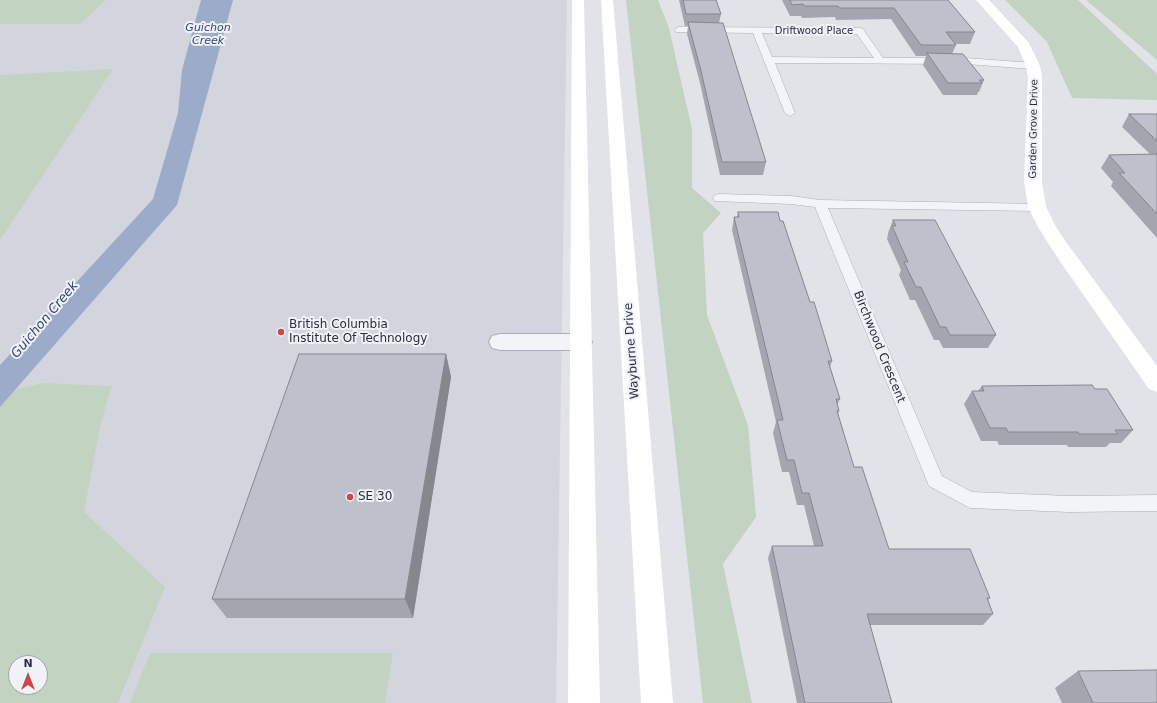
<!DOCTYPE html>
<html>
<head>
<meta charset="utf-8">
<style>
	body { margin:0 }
	#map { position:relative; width:1157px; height:703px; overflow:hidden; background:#e1e3e9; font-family:"DejaVu Sans",sans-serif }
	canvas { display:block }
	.north { position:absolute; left:8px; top:655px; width:40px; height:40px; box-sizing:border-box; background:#f0f2f7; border:1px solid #a0a4ae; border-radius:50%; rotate:0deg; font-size:11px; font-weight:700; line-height:16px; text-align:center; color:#292e41 }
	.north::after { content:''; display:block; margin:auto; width:14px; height:18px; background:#ce4646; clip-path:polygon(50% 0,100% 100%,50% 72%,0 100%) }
</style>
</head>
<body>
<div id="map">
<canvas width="1157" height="703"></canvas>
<div class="north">N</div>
</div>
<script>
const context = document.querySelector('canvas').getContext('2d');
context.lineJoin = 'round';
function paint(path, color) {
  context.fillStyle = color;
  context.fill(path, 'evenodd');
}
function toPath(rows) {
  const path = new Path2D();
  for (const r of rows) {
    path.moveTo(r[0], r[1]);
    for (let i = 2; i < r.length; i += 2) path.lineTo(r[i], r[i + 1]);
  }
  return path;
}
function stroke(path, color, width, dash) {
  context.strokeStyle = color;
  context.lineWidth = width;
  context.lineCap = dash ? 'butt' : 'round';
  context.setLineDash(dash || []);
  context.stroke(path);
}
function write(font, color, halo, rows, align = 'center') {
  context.font = font + ' "DejaVu Sans",sans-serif';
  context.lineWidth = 4;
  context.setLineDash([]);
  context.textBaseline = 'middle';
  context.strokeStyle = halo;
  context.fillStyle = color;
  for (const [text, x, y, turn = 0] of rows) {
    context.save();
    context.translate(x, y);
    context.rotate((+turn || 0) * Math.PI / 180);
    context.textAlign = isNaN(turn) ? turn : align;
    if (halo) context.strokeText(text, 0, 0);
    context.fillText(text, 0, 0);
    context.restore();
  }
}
paint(toPath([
	[0,0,567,0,556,703,0,703],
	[16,663,40,663,40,687,16,687]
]), '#d3d5de');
paint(toPath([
	[0,0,106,0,80,24,0,24],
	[626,0,658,0,669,28,692,129,692,188,721,213,703,233,707,315,748,425,756,517,723,564,752,703,703,703],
	[1005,0,1078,0,1157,74,1157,100,1072,98,1047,42],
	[1086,0,1157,0,1157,60],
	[113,69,0,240,0,75],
	[42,383,112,386,101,422,84,512,165,587,118,703,0,703,0,393],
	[16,663,40,663,40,687,16,687],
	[150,653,393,653,385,703,130,703]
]), '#c3d3c2');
paint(toPath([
	[201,0,233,0,177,205,0,407,0,365,153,199,178,113,182,70]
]), '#9cabc9');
const lane = toPath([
	[679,27,860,28,863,29,883,58,966,58,1033,63,1038,66,1033,69,966,64,775,63,795,113,790,116,785,113,753,33,676,32,675,30,676,28,679,27],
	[762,33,857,34,874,58,772,57,762,33],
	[719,194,791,196,820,200,1041,204,1043,207,1041,210,1037,211,828,208,942,476,972,492,1069,496,1157,495,1157,511,1069,512,970,508,929,486,815,207,791,204,715,201,713,198,715,195,719,194]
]);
const street = toPath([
	[500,334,581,334,589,336,592,342,589,348,581,350,500,350,492,348,489,342,492,336,500,334]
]);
stroke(lane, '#aaadb7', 1);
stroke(street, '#aaadb7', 2);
paint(lane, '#f3f4f8');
paint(street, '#f3f4f8');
paint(toPath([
	[572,0,584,0,600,703,568,703,572,0],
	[601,0,613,0,673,703,641,703,601,0],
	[976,0,989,0,1029,43,1040,66,1042,77,1042,182,1046,207,1056,227,1069,246,1157,366,1157,392,1149,389,1055,254,1038,227,1028,207,1024,182,1028,77,1026,66,1018,47,976,0]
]), '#fff');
paint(toPath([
	[679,0,716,0,721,14,719,23,766,162,763,175,720,175,700,83,687,34,688,26,685,26],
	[782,0,948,0,975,32,970,44,955,44,956,45,952,54,984,80,979,92,978,92,977,95,943,95,923,65,926,56,916,56,891,19,836,20,835,17,802,18,801,16,790,16],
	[1129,114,1157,114,1157,238,1111,186,1113,182,1101,168,1109,155,1150,154,1122,127],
	[738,212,780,221,832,361,830,367,840,399,837,405,839,411,838,414,854,467,889,549,990,598,988,600,993,614,983,625,870,625,892,703,797,703,768,558,772,546,814,546,804,505,797,505,789,472,782,472,773,433,776,422,732,230,734,217,737,217],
	[893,220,996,335,988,348,943,348,939,340,934,340,915,300,910,300,899,275,901,270,887,239,888,234,888,233],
	[446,354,451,377,413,618,227,618,212,599],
	[982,386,1095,389,1133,430,1121,443,1110,443,1106,447,1068,447,1067,445,999,445,997,441,981,441,964,404,972,391,978,391],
	[1078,671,1157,703,1062,703,1055,688]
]), '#a3a6af');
paint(toPath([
	[446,354,451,377,413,618,405,599]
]), '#85878f');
const building = toPath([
	[683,0,716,0,721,14,686,14,683,0],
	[790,0,948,0,975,32,946,32,956,45,921,45,894,8,839,8,838,6,804,6,803,4,792,5,790,0],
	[688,22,723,23,766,162,722,162,701,71,688,22],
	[927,53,963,54,984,80,979,80,982,83,948,83,927,53],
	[1129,114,1157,114,1157,141,1129,114],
	[1157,154,1157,214,1119,173,1125,173,1109,155,1157,154],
	[738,212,778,212,780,221,783,221,810,302,814,302,832,361,828,361,840,399,836,399,839,411,837,411,854,467,862,467,889,549,970,549,990,598,987,598,993,614,867,614,892,703,805,703,772,546,823,546,809,493,802,493,794,460,787,460,777,420,783,420,734,217,739,217,738,212],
	[893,220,935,220,996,335,950,335,946,327,940,327,921,287,916,287,904,262,908,262,892,226,896,226,893,220],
	[299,354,446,354,405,599,212,599,299,354],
	[1092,385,1095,389,1107,389,1133,430,1115,430,1118,434,1079,434,1078,432,1008,432,1006,428,990,428,972,391,984,391,982,386,1092,385],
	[1157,670,1157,703,1093,703,1078,671,1157,670]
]);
paint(building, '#bec1cc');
stroke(building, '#85878f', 1);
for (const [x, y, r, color] of [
	[281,332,4,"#ce4646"],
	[350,497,4,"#ce4646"]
]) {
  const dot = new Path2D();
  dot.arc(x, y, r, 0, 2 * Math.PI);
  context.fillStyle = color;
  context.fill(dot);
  stroke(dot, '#f0f2f7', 1.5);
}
write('10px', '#292e41', '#f0f2f7', [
	["Driftwood Place",814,31],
	["Garden Grove Drive",1034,129,-89]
]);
write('italic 11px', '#334675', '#f0f2f7', [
	["Guichon",208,28],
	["Creek",208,41]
]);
write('12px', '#292e41', '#f0f2f7', [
	["British Columbia",289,325],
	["Institute Of Technology",289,339],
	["SE 30",358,497]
], 'left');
write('12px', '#292e41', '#f0f2f7', [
	["Birchwood Crescent",879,347,68],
	["Wayburne Drive",632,351,-94]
]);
write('italic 13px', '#334675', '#f0f2f7', [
	["Guichon Creek",45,320,-50]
]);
</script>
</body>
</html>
